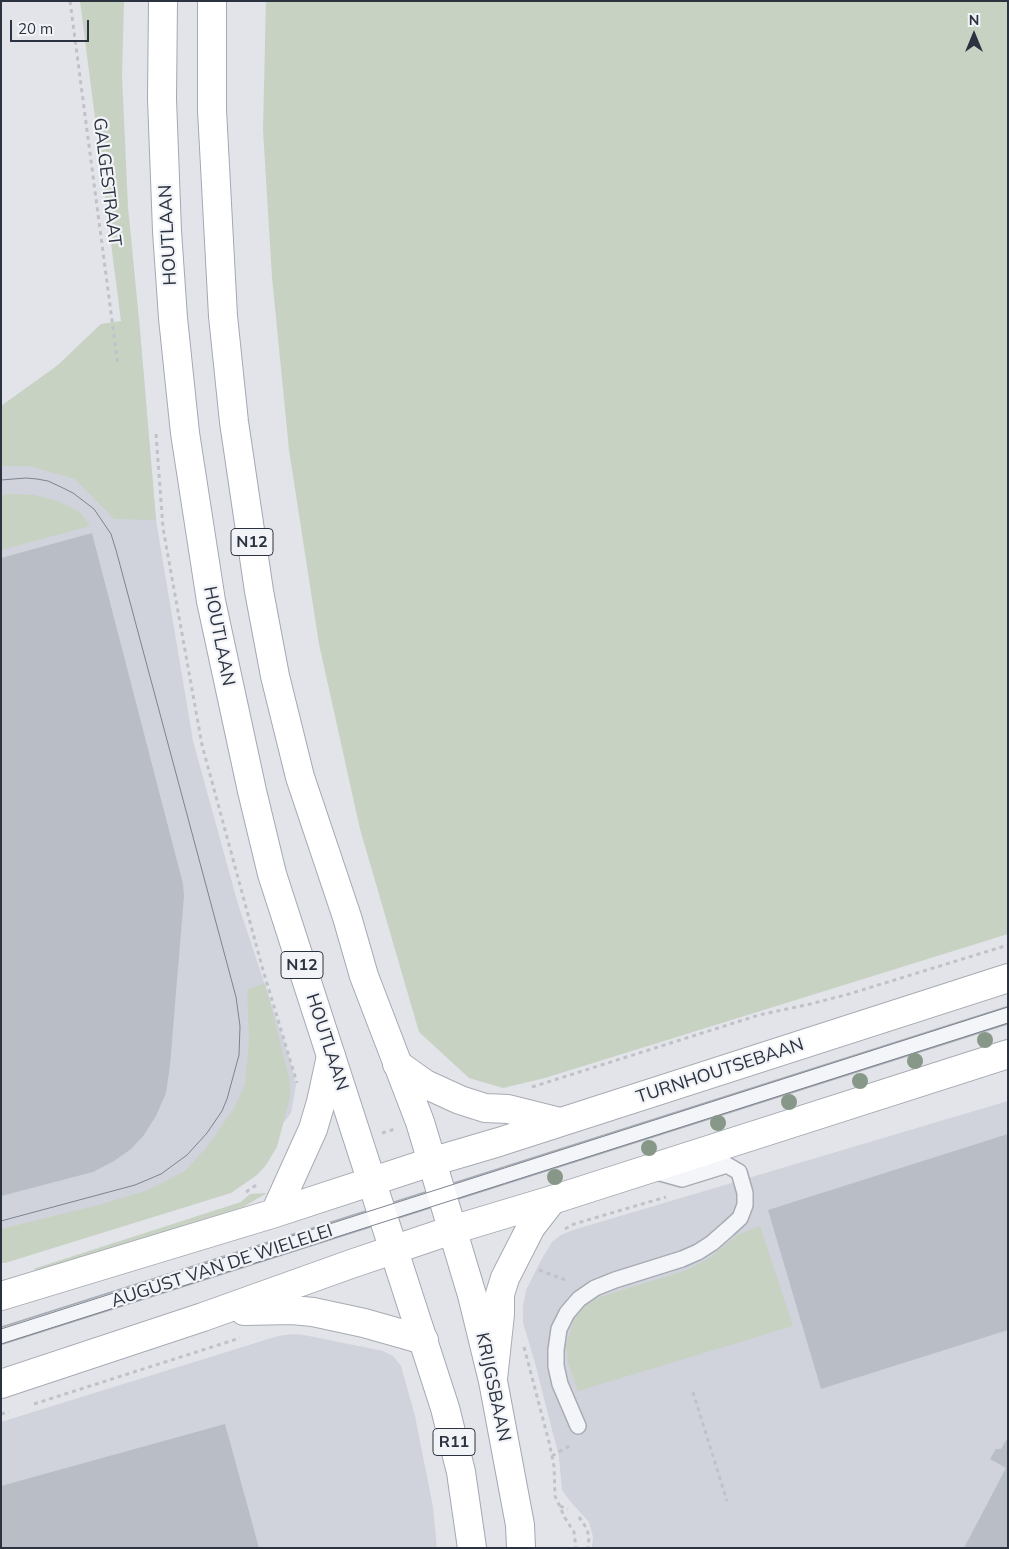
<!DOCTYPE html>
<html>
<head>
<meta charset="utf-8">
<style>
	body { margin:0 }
	#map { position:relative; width:1009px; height:1549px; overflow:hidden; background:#e2e4e9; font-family:Mulish,sans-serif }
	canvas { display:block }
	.frame { position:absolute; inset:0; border:2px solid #2b3240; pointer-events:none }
	.north { position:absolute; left:949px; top:10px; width:50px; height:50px; -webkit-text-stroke:4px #f1f3f7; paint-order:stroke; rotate:0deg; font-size:14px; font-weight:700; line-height:20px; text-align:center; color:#2b3240 }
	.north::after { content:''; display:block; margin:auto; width:18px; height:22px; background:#2b3240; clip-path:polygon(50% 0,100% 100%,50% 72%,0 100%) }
	.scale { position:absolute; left:10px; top:20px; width:79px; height:22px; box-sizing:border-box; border:2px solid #2b3240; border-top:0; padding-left:6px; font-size:15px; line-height:18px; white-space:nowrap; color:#2b3240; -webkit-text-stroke:4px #f1f3f7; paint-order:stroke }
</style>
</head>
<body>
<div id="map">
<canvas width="1009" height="1549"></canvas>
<div class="frame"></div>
<div class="north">N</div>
<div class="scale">20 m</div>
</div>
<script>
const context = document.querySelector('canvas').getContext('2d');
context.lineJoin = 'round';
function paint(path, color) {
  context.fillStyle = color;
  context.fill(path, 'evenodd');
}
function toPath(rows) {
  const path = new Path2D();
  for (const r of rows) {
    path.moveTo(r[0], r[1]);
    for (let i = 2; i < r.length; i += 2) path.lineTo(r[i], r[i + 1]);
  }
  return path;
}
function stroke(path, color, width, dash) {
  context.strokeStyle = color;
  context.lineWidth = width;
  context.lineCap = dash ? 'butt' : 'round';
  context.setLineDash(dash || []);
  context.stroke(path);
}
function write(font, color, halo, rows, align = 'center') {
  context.font = font + ' Mulish,sans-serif';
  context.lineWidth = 4.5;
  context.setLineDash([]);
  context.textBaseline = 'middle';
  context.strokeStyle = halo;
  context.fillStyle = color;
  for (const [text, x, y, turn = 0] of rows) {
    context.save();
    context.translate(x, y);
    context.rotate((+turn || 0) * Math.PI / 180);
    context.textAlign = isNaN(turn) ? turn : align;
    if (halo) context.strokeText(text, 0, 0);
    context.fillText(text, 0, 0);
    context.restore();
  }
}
paint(toPath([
	[139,319,156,520,193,741,238,904,290,1060,296,1085,291,1113,246,1172,1,1252,1,406,55,368,101,324],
	[1008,1101,1008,1548,592,1548,593,1537,589,1522,570,1501,562,1490,559,1457,535,1363,523,1323,523,1307,526,1290,540,1262,552,1242,561,1235,573,1230],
	[293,1334,304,1335,383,1351,393,1356,401,1366,415,1416,433,1507,437,1548,1,1548,1,1422,278,1336]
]), '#d0d3db');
paint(toPath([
	[80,1,124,1,122,76,128,207,139,319,156,520,114,519,75,479,30,466,1,466,1,406,58,365,101,324,121,321],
	[266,1,1008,1,1008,934,545,1078,503,1088,469,1078,419,1032,360,829,319,644,289,450,272,277,263,130],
	[12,494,34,495,58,501,80,512,90,526,1,550,1,495],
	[265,983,290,1081,290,1097,277,1147,266,1165,257,1175,231,1193,5,1263,1,1263,1,1229,102,1204,148,1190,185,1171,206,1148,233,1110,245,1085,249,1039,247,990],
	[267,1193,243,1207,41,1271,33,1269,241,1202,250,1194],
	[760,1226,793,1326,578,1391,568,1363,566,1345,575,1317,586,1304,600,1297,687,1270,708,1259,737,1235]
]), '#c7d2c3');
paint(toPath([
	[92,533,183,884,184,896,170,1065,166,1093,156,1116,144,1135,131,1149,114,1161,93,1172,1,1196,1,558],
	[1008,1134,1008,1330,821,1389,768,1210],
	[225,1424,259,1548,1,1548,1,1486],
	[1008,1437,1008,1548,964,1548,1006,1468,990,1459,996,1449,1001,1449]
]), '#b9bdc5');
const lane = toPath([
	[1,1336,1008,1015],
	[578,1426,560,1384,556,1366,556,1350,559,1329,567,1313,579,1299,595,1288,615,1280,682,1259,698,1252,712,1243,728,1229,740,1218,745,1205,745,1193,739,1172,727,1165,682,1179,653,1171]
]);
const secondary = toPath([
	[397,1064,425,1084,460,1100,485,1108,508,1109,560,1122],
	[275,1213,313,1129,321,1102,331,1056],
	[1,1296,275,1213,431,1162,499,1142,1008,978],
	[244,1311,292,1310,313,1312,364,1323,424,1340],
	[493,1379,500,1314,500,1294,505,1278,531,1227,552,1200],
	[1,1384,203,1317,351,1264,452,1230,552,1200,1008,1054]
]);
const primary = toPath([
	[163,1,162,99,167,231,173,318,185,433,211,601,252,791,272,874,445,1408,461,1472,472,1548],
	[212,1,212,110,223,316,234,422,259,591,275,676,300,777,347,917,364,976,420,1122,472,1295,493,1381,520,1525,521,1548]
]);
stroke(lane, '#a7abb3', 18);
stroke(secondary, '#a7abb3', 30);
stroke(primary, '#a2a8b4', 30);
stroke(toPath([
	[70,1,118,366],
	[156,434,163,528,202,745,263,970,297,1083],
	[532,1087,759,1015,810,1004,849,994,1008,945],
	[382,1133,395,1129],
	[246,1192,258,1184],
	[565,1229,574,1224,666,1197],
	[539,1270,568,1281],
	[524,1347,549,1442,554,1466,555,1496,565,1518,574,1532,576,1548],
	[693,1392,727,1501],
	[34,1404,240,1338],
	[1,1414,9,1412],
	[552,1456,571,1445],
	[560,1506,568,1509],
	[579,1517,587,1529,589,1537,588,1548]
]), '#c0c2c8', 3, [4, 4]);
stroke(lane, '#f4f5f8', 15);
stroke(secondary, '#fff', 28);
stroke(primary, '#fff', 28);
stroke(toPath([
	[1,480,26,478,37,479,48,481,61,487,73,493,94,509,111,534,116,550,236,997,240,1026,239,1055,227,1099,222,1111,207,1133,187,1155,161,1174,135,1185,1,1221],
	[1,1329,1008,1007],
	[1,1344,1008,1023]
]), '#7c8491', 1);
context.fillStyle = '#889888';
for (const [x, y] of [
	[985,1040],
	[915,1061],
	[860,1081],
	[789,1102],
	[718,1123],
	[649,1148],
	[555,1177]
]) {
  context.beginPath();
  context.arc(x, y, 8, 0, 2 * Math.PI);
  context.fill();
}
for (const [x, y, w] of [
	[252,542,42],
	[302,965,42],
	[454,1442,42]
]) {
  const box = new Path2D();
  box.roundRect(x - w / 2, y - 13.5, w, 27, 4);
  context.fillStyle = '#f1f3f7';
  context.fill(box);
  stroke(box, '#2b3240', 1);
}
write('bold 16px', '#2b3240', null, [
	["N12",252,542],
	["N12",302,965],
	["R11",454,1442]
]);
write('18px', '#2b3240', '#f1f3f7', [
	["GALGESTRAAT",107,182,83],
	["HOUTLAAN",168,235,-93],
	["HOUTLAAN",219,636,79],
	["HOUTLAAN",327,1042,72],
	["TURNHOUTSEBAAN",720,1071,-18],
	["AUGUST VAN DE WIELELEI",222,1266,-18],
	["KRIJGSBAAN",493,1387,78]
]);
</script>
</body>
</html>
